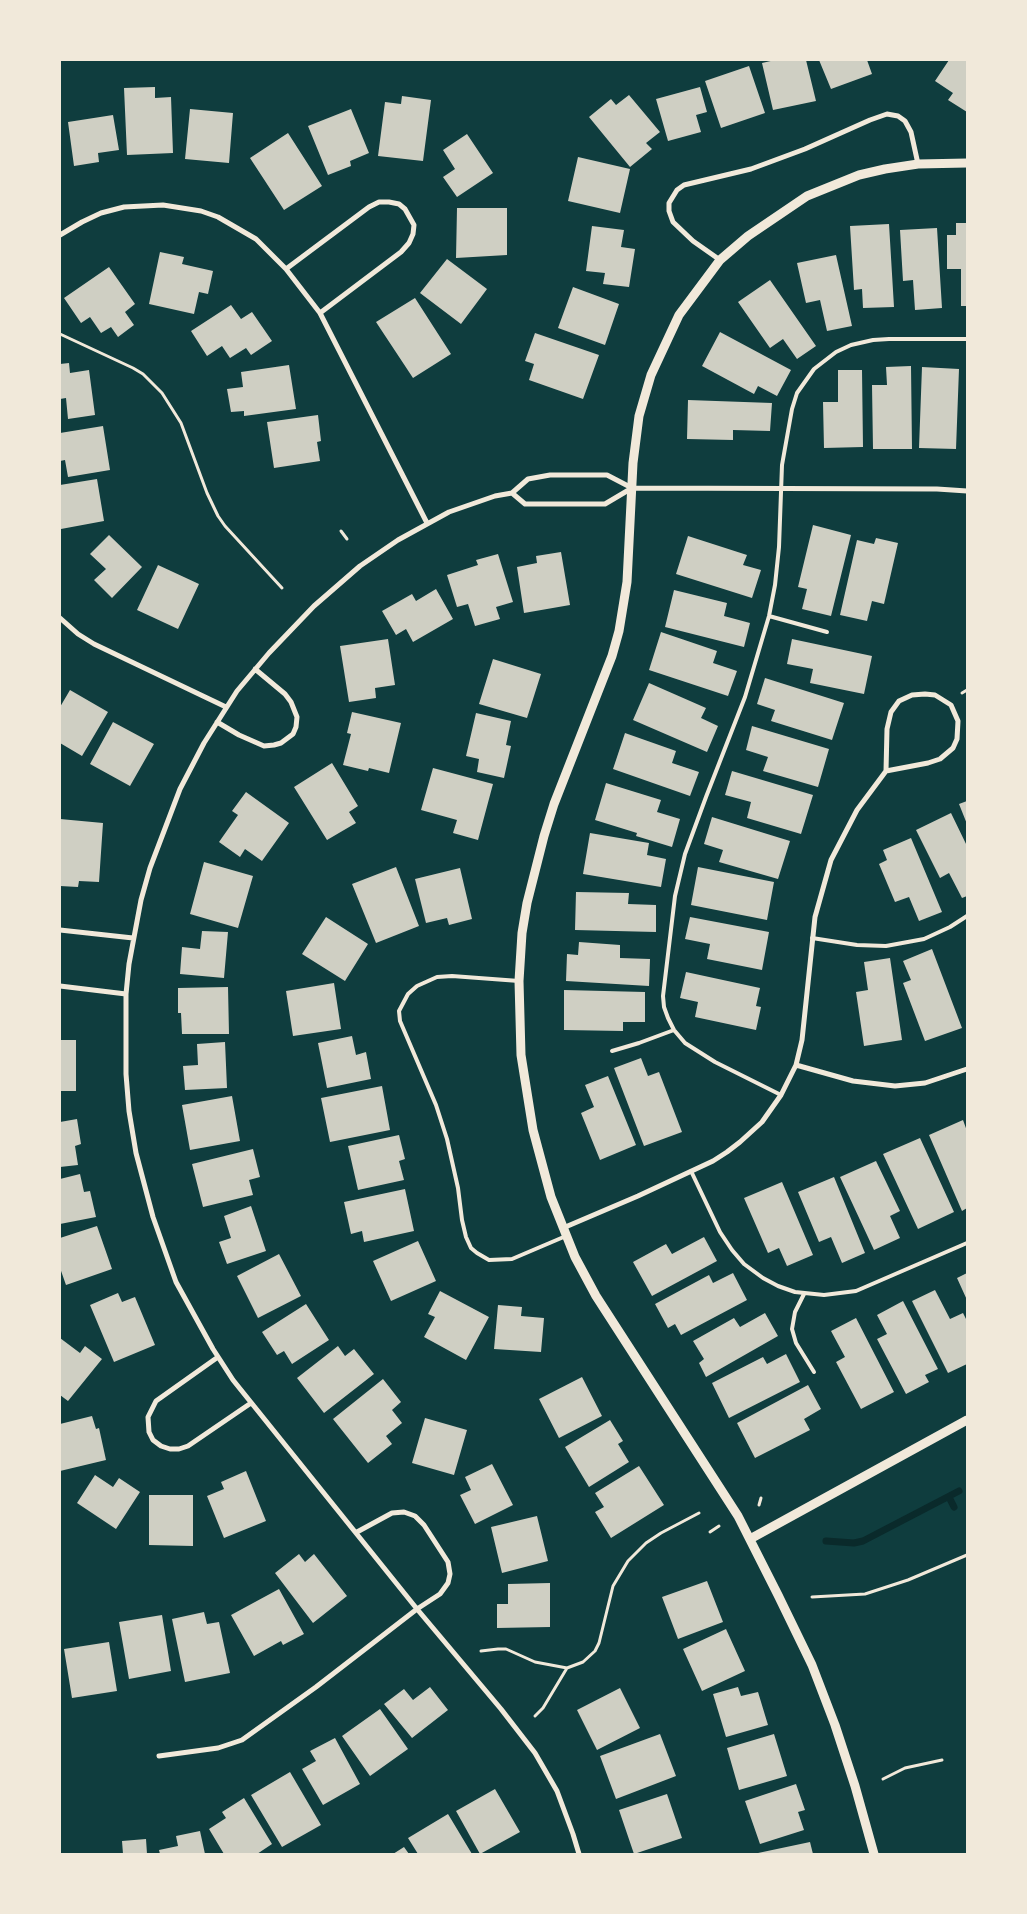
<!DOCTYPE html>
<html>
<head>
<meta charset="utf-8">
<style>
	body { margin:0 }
	#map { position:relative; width:1027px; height:1914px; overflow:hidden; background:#0f3d3e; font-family:Helvetica,sans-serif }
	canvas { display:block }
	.frame { position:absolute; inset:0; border:61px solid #f1e9da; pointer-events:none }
</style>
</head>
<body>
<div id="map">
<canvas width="1027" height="1914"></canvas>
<div class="frame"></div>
</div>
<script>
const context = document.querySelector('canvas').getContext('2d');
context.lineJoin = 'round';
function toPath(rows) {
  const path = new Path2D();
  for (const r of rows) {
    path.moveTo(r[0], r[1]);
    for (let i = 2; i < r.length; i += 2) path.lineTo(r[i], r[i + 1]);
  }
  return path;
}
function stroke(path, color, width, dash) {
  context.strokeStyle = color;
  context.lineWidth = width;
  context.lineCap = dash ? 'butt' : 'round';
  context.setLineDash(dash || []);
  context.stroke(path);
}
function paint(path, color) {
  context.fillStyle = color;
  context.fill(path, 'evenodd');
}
stroke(toPath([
	[949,1497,954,1507],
	[826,1541,854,1543,863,1541,959,1491]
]), '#0a2a2b', 7);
paint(toPath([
	[775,60,806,60,816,101,773,110,762,63],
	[819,60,867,60,872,74,831,89],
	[949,60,967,60,967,112,948,100,953,93,935,81],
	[749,66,765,113,721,128,705,81],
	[155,87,155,98,171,97,173,153,127,155,124,88],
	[700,87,707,112,696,115,701,132,668,141,656,99],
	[629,95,660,132,646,143,652,149,630,167,589,117,611,99,616,105],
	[402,96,431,100,423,161,378,156,385,102,401,104],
	[190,109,233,113,229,163,185,159],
	[351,109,369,153,350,161,351,166,328,175,308,126],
	[113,115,119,150,98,153,99,162,74,166,68,122],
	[288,133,322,186,284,210,250,158],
	[467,134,493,173,457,197,443,177,455,169,443,150],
	[578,157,630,169,620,213,568,201],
	[457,208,507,208,507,255,456,258],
	[956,223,967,223,967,306,961,306,961,269,947,269,947,235,956,235],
	[889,224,894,307,863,308,862,289,854,290,850,226],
	[592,226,624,230,621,247,635,249,629,287,603,284,605,273,586,271],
	[937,228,942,308,915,310,913,280,903,281,900,230],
	[160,252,184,257,182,264,213,271,208,294,199,292,194,314,149,304],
	[836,255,852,326,827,331,820,300,806,303,797,263],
	[447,259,487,289,461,324,420,293],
	[109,267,135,304,125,312,134,325,118,337,111,327,101,333,90,317,81,323,64,298],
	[770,280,816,346,797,359,783,339,770,348,738,302],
	[573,287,619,304,605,345,558,328],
	[415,298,451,354,413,378,376,322],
	[231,305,241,319,252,312,272,341,251,355,246,348,230,358,222,346,207,356,191,331],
	[720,332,791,370,777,396,758,386,754,394,702,366],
	[535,333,599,355,583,399,529,380,534,364,525,361],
	[69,363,70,373,89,370,95,415,68,419,66,398,60,399,60,364],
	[289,365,296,409,244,416,244,411,231,412,227,389,243,387,241,372],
	[911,366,912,449,873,449,872,385,887,385,886,367],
	[922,367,959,369,956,449,919,448],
	[838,370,862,370,863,447,824,448,823,402,838,402],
	[688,400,772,403,770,431,733,430,733,440,687,439],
	[318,415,321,441,317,442,320,461,274,468,267,422],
	[103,426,110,470,68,477,65,460,60,461,60,433],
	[97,479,104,521,61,529,60,485],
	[813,525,851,535,831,616,802,609,807,589,798,587],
	[109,535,142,567,112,598,94,580,106,569,90,554],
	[688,536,747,555,743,565,761,570,752,598,676,574],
	[876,538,898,543,884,604,872,601,867,621,840,615,857,540,874,544],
	[561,552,570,605,524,613,517,567,537,563,536,556],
	[498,554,513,602,496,607,500,619,475,626,468,604,457,607,447,575,478,565,476,560],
	[158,565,199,584,178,629,137,610],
	[436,589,453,619,413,642,406,629,396,635,382,611,412,594,416,601],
	[674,590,727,603,724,616,750,623,744,647,665,627],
	[661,632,717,651,713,663,737,671,728,696,649,670],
	[388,639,395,685,375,688,376,698,349,702,340,646],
	[792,639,872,656,864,694,810,683,813,669,787,664],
	[493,659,541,674,527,718,479,704],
	[765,678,844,703,832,740,771,721,775,710,757,704],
	[649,683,706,708,701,718,718,726,707,752,633,720],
	[70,690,108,712,82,756,60,743,60,707],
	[352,712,401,723,389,773,369,768,368,771,343,765,351,734,347,733],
	[476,713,511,721,506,745,511,746,504,778,477,772,479,759,466,756],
	[113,722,154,744,130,786,90,764],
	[752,726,829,749,818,787,763,771,768,757,746,750],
	[625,733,676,751,672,763,699,772,690,796,613,769],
	[332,763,358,806,349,812,356,823,327,840,294,787],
	[433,768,493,784,478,840,453,833,457,820,421,810],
	[732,771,813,795,801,834,747,818,751,802,725,795],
	[606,783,661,800,657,812,680,819,672,847,636,836,637,833,595,820],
	[246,792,289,823,262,861,245,849,240,857,219,842,238,815,232,811],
	[967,801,967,824,959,804],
	[951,813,967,846,967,896,962,898,949,873,940,878,916,830],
	[712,817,790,841,778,879,719,862,723,850,704,844],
	[60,819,103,823,99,882,79,881,78,887,60,886],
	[590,833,649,843,647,855,666,859,661,887,583,874],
	[911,838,942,912,919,921,909,897,895,902,879,864,887,860,883,850],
	[204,862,253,876,238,928,190,914],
	[396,867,419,926,376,943,352,884],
	[698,867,774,882,767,920,691,905],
	[460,868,472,919,449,925,447,918,426,923,415,879],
	[576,892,629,893,628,904,656,905,656,932,575,930],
	[326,917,368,944,345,981,302,954],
	[690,917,769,932,762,970,707,959,710,944,685,939],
	[202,931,228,932,224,978,180,974,182,947,200,949],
	[579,942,620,945,620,958,650,959,649,986,566,981,567,954,578,955],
	[932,949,962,1028,925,1041,903,983,911,980,903,961],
	[890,958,902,1040,864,1046,856,992,868,990,864,962],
	[686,972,760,988,756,1006,761,1007,756,1030,695,1017,698,1002,680,998],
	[334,983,341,1029,293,1036,286,991],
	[228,987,229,1034,182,1034,181,1013,178,1013,178,988],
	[564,990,645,992,645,1022,623,1022,623,1031,564,1030],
	[352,1036,356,1055,366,1052,371,1079,327,1088,318,1043],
	[60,1040,76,1040,76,1091,60,1091],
	[225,1042,227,1088,185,1090,183,1066,198,1065,197,1044],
	[641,1058,648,1076,659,1072,682,1132,644,1146,614,1068],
	[608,1076,636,1145,600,1160,581,1113,594,1107,585,1085],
	[382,1086,390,1130,330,1142,321,1098],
	[232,1096,240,1141,190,1150,182,1105],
	[77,1119,81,1144,75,1146,78,1165,60,1167,60,1122],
	[963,1120,967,1131,967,1208,962,1211,929,1135],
	[399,1135,405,1159,399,1161,404,1180,358,1190,348,1146],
	[920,1138,954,1212,918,1229,883,1154],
	[253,1149,260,1177,249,1180,253,1195,203,1207,192,1164],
	[876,1161,900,1211,890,1216,900,1238,874,1250,840,1177],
	[80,1174,84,1192,90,1191,96,1217,60,1224,60,1179],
	[834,1177,865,1253,842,1263,831,1237,819,1242,798,1192],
	[782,1182,813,1255,787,1266,779,1248,768,1253,744,1198],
	[405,1189,414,1231,364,1242,362,1231,351,1234,344,1202],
	[251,1206,266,1251,227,1264,219,1242,231,1238,224,1216],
	[97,1226,112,1269,66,1285,60,1268,60,1238],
	[704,1237,717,1261,652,1296,633,1262,666,1244,672,1254],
	[418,1241,436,1281,391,1301,373,1261],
	[279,1254,301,1296,258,1318,237,1276],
	[733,1273,747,1300,681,1335,675,1324,668,1328,655,1304,709,1275,713,1283],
	[967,1273,967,1300,957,1278],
	[935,1290,950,1319,963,1313,967,1321,967,1364,948,1373,912,1301],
	[440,1291,489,1317,466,1360,424,1337,435,1317,428,1314],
	[118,1293,122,1302,135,1297,155,1345,114,1362,90,1305],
	[903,1301,938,1369,925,1375,929,1382,906,1394,877,1339,887,1334,877,1315],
	[306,1304,329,1340,292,1364,284,1351,277,1355,262,1332],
	[498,1305,522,1307,521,1316,544,1318,541,1352,494,1349],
	[765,1313,778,1336,706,1377,699,1363,704,1359,693,1341,734,1318,740,1327],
	[856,1318,894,1392,861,1409,836,1362,845,1357,831,1331],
	[60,1338,80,1353,85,1346,102,1359,68,1401,60,1395],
	[338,1346,345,1356,354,1349,374,1374,324,1413,297,1378],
	[786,1354,800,1382,729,1418,712,1383,763,1357,767,1364],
	[582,1377,602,1416,559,1438,539,1399],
	[383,1379,401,1402,392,1410,402,1423,386,1436,392,1444,368,1463,333,1419],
	[808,1385,821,1409,804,1419,810,1430,755,1458,737,1423],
	[92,1416,96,1429,99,1428,106,1460,60,1471,60,1424],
	[425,1418,467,1430,454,1475,412,1463],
	[610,1420,623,1441,618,1444,629,1462,589,1487,565,1447],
	[492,1464,513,1505,475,1524,460,1495,471,1490,465,1477],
	[639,1466,664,1505,611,1538,595,1512,604,1507,595,1493],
	[246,1471,266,1521,224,1538,207,1496,224,1489,221,1482],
	[95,1475,113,1487,119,1478,140,1492,116,1529,77,1503],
	[149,1495,193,1495,193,1546,149,1545],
	[537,1516,548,1561,502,1573,491,1527],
	[299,1554,305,1562,314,1554,347,1596,313,1623,275,1573],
	[707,1581,723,1622,678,1639,662,1597],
	[550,1583,550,1627,497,1628,497,1604,508,1604,508,1584],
	[279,1589,304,1634,283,1645,281,1641,254,1656,231,1615],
	[204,1612,207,1624,219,1622,230,1673,185,1682,172,1619],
	[162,1615,171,1671,129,1679,119,1622],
	[726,1629,745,1671,702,1691,683,1649],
	[109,1642,117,1691,72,1698,64,1649],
	[430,1687,448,1710,412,1738,384,1704,404,1689,413,1700],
	[738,1687,741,1696,758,1692,768,1725,726,1737,713,1694],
	[620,1688,640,1728,597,1750,577,1710],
	[380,1709,408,1749,370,1776,342,1736],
	[660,1734,676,1776,616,1799,600,1756],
	[774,1734,787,1776,739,1790,727,1748],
	[335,1738,360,1784,323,1805,302,1769,316,1761,310,1751],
	[290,1772,321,1825,282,1847,251,1795],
	[796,1784,805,1810,798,1812,804,1830,760,1844,745,1801],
	[495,1789,520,1832,480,1854,456,1811],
	[667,1794,682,1838,634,1854,619,1810],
	[244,1798,272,1844,257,1854,224,1854,209,1829,226,1818,222,1812],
	[448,1814,472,1854,418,1854,408,1838],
	[200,1831,205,1854,160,1854,159,1850,178,1846,176,1836],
	[146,1839,147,1854,123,1854,122,1841],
	[810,1842,813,1854,758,1854,758,1853],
	[404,1847,409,1854,393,1854]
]), '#cfcfc3');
stroke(toPath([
	[60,334,133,368,143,374,162,393,181,423,207,493,218,516,225,526,282,588],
	[341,531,347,539],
	[962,693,967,690],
	[759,1505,761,1498],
	[710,1532,719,1526],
	[812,1597,865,1594,908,1580,967,1555],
	[481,1651,498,1649,506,1649,535,1662,567,1668],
	[535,1716,543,1708,567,1668,583,1662,595,1651,599,1643,613,1586,628,1561,646,1543,661,1533,699,1513],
	[883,1779,905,1768,942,1760]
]), '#f1e9da', 3);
stroke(toPath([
	[769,616,827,632],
	[812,938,857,945,886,946,924,939,950,927,967,916],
	[519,981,452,976,437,977,417,986,408,994,399,1011,400,1021,436,1105,447,1139,458,1188,462,1220,466,1237,471,1248,477,1253,489,1260,512,1259,566,1236],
	[612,1051,639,1043,674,1030],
	[781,1095,715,1062,685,1043,674,1030,668,1018,664,1007,663,996,675,896,685,854,706,797,745,697,769,616,775,585,779,547,782,465,792,409,797,393,814,369,836,352,851,345,873,340,889,339,967,339],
	[691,1171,720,1232,732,1250,744,1264,763,1278,778,1286,795,1292,824,1295,856,1291,967,1243],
	[804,1294,795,1312,792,1329,796,1343,814,1372]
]), '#f1e9da', 4);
stroke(toPath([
	[60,235,82,222,101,213,124,207,163,205,201,211,218,217,256,239,286,269,320,313,427,523],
	[720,260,693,241,673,222,669,211,669,203,677,190,684,185,751,169,805,149,870,120,887,114,898,116,905,121,911,132,918,164],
	[286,269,369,207,379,202,389,202,399,204,405,209,414,225,413,234,409,243,401,252,320,313],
	[512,493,525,504,605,504,632,488],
	[60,618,78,634,94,644,226,707],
	[217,722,239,735,264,746,274,745,281,743,293,734,296,727,297,717,291,702,285,694,255,669],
	[60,930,133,938],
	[60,986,126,994],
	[796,1065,802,1040,815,917,831,860,857,810,886,771,928,763,940,759,953,748,957,739,958,721,951,705,935,695,925,694,912,695,899,701,891,712,887,729,886,771],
	[563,1228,638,1196,713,1161,727,1152,740,1142,762,1122,781,1095,796,1065,853,1081,895,1086,925,1083,967,1069],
	[218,1357,156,1401,148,1417,149,1432,153,1440,161,1446,170,1449,179,1449,188,1446,251,1403],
	[159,1756,218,1748,242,1740,316,1687,417,1609,440,1594,448,1583,450,1574,448,1562,424,1525,415,1516,404,1512,392,1513,357,1532],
	[579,1854,573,1834,557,1791,535,1753,501,1709,417,1609,233,1380,213,1349,176,1282,153,1217,136,1153,129,1111,126,1074,126,994,129,964,141,900,150,868,180,789,204,743,237,691,269,653,314,606,360,566,398,540,449,512,495,496,512,493,528,479,550,475,607,475,632,488,937,489,967,491]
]), '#f1e9da', 5);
stroke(toPath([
	[750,1539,967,1420],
	[874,1854,855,1786,835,1725,812,1665,778,1595,738,1516,596,1296,575,1257,551,1197,533,1130,521,1055,519,981,522,933,527,903,544,836,554,804,612,656,619,631,627,582,633,463,639,416,651,375,679,315,720,260,748,236,807,196,859,175,885,169,918,164,967,163]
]), '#f1e9da', 9);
</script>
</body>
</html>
